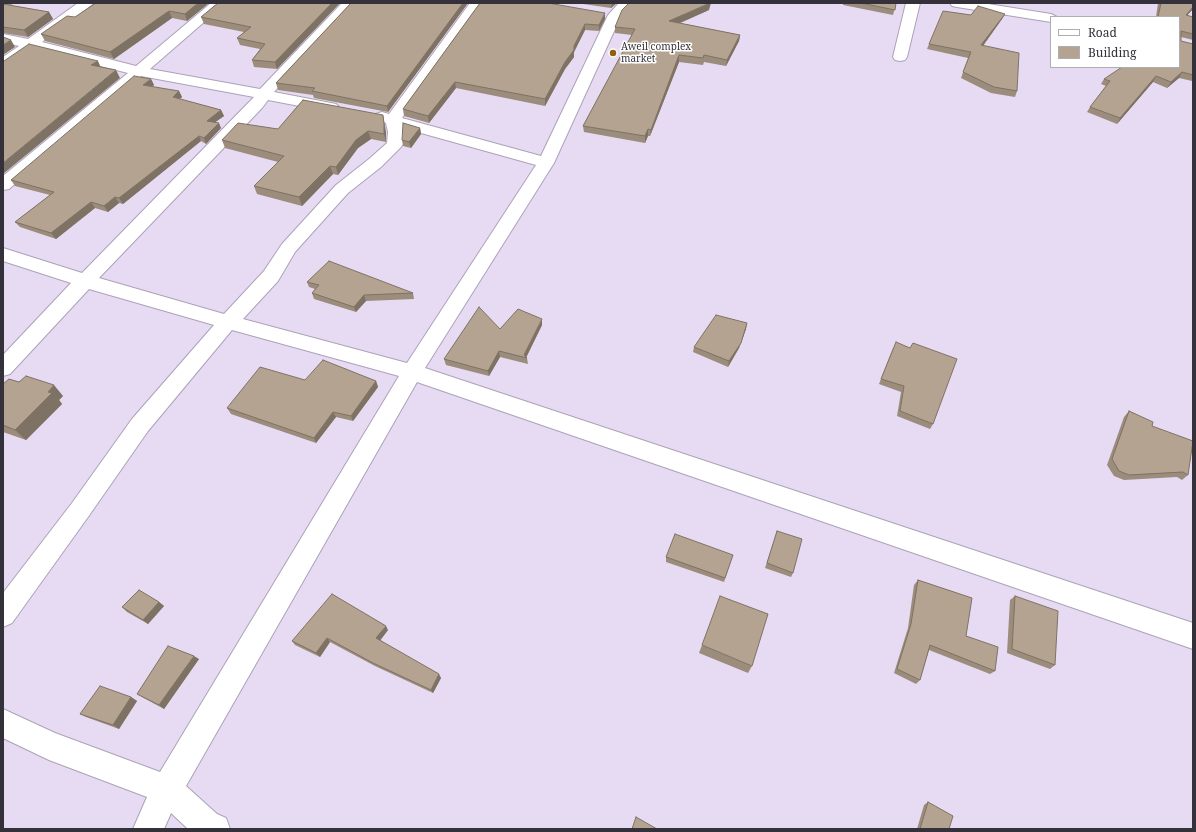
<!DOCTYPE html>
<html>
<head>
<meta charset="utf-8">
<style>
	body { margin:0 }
	#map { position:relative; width:1196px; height:832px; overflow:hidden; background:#e6dbf3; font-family:"Noto Serif",serif }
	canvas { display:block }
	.frame { position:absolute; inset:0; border:4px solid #35313a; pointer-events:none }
	.legend { position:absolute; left:1050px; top:16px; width:130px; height:52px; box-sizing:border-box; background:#fff; border:1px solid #aeadb0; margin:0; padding:5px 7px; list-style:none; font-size:12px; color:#35313a }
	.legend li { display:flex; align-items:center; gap:8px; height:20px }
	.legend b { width:20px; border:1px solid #aeadb0 }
</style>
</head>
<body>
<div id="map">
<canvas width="1196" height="832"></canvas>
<div class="frame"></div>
<ul class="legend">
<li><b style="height:5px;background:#fff"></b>Road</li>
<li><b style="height:11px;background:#b4a390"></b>Building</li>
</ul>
</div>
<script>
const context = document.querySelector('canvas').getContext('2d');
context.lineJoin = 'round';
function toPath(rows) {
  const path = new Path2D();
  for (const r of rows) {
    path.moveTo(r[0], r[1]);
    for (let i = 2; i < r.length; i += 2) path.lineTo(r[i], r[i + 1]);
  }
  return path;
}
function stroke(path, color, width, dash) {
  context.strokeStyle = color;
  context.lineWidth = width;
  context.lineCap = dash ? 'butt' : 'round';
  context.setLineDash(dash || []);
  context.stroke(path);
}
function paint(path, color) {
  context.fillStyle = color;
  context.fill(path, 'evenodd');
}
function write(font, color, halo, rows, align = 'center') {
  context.font = font + ' "Noto Serif",serif';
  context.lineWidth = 3;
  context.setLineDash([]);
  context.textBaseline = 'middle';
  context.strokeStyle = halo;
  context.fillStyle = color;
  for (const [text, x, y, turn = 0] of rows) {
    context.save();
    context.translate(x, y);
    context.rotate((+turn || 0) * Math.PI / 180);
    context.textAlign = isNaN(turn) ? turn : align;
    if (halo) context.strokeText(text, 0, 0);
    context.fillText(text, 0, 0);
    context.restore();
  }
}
const street = toPath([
	[78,3,94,3,42,42,136,66,211,3,226,3,150,69,260,89,342,3,356,3,274,92,336,104,339,107,336,110,331,112,268,100,262,108,99,278,224,314,264,271,282,244,336,185,369,159,387,143,388,132,386,123,376,120,374,117,376,114,382,112,389,114,470,3,484,3,402,118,541,156,608,15,619,3,633,3,621,16,554,163,425,368,1193,623,1193,649,417,382,186,786,217,814,226,818,230,829,188,829,171,813,164,829,133,829,147,797,49,760,3,738,3,709,55,733,160,772,399,376,232,330,148,431,88,517,12,623,3,627,3,593,72,503,132,419,214,325,89,289,10,374,3,376,3,355,71,283,3,261,3,248,82,273,254,97,141,76,9,189,3,190,3,176,128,73,33,49,8,67,3,68,3,57,19,46,3,42,3,34,28,39,78,3],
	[403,128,536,165,407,363,243,319,278,281,295,252,348,193,381,167,401,147,403,144,403,128],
	[906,3,920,3,907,57,905,60,900,61,895,60,893,57,906,3],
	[950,3,982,3,1051,14,1057,17,1051,17,1051,22,957,7,952,6,950,3]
]);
stroke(street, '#aca2b8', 2);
paint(street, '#fff');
paint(toPath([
	[3,3,14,3,11,5,3,4,49,12,53,19,28,37,3,33],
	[209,3,187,21,172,18,114,59,45,41,41,34,75,17],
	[218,3,338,3,339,4,277,69,254,67,252,60,260,49,240,45,237,38,244,32,204,24,201,17],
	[351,3,468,3,388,112,314,98,313,95,278,90,276,83],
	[480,3,605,19,599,31,585,30,574,52,574,57,565,69,545,106,456,88,429,123,404,116,403,109],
	[576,3,617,3,611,8],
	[843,3,896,3,893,15,843,5],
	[1158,3,1193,3,1193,9,1187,15,1193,17,1193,40,1181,37,1181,41,1193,44,1193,79,1192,81,1179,78,1167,88,1153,82,1117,124,1087,112,1090,107,1106,86,1101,84,1104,79,1179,67,1179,17,1156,17],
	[709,10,679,23,740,35,739,41,726,66,704,62,703,65,679,62,650,136,648,136,645,143,584,132,583,126,632,35,615,33,615,27],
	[1005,14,1002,19,983,46,1017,91,1015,97,991,93,961,78,968,58,927,49,929,44,971,15],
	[151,79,154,85,151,87,179,91,182,97,180,99,221,110,224,116,215,122,221,128,206,144,201,141,123,204,119,203,108,212,95,208,56,239,20,227,15,222,50,195,15,186,11,180],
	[303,100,386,132,386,142,371,139,358,148,338,175,333,174,302,206,257,194,254,186,278,162,225,148,222,140,278,129],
	[420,128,421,134,411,148,403,146,402,140],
	[307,282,413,293,414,299,366,301,356,312,314,299,312,293,315,289,309,287],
	[542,325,526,357,527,358,528,364,500,357,489,376,446,365,444,359,500,329],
	[746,329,739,348,728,367,693,352,694,347],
	[893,348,933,424,930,429,897,416,901,392,879,384],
	[305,380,376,381,378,387,353,421,336,417,316,443,231,414,227,408],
	[19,382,63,396,59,400,62,404,26,440,3,432,3,384],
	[1129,411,1152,426,1188,475,1182,480,1177,477,1124,480,1114,476,1107,465,1124,417],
	[777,531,793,573,791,577,765,568],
	[733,555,724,582,666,562,666,557],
	[918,580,966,636,995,671,990,674,929,650,920,680,916,684,894,673,908,628,914,585],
	[1015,596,1055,665,1050,669,1007,653,1010,600],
	[159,602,164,606,148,624,127,612,122,607],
	[388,630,380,640,441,678,433,693,375,666,330,642,320,657,295,645,292,641],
	[702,645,752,666,748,673,699,653],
	[199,659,164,709,142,697,137,694],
	[131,697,137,701,119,729,86,717,80,714],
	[928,802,949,829,917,829,924,805]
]), '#9b8c7c');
paint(toPath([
	[198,3,209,3,187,21,185,14],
	[332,3,338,3,339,4,277,69,275,62],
	[463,3,468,3,388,112,387,106],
	[612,3,617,3,611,8],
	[710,3,711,3,709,10,669,28,669,21],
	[1193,7,1193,9,1183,20,1186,15],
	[169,11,172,18,114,59,110,52],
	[49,12,53,19,28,37,24,30],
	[605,13,605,19,599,31,599,25],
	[1005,14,1002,19,979,51,981,45],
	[585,24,585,30,574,52,574,57,565,69,545,106,545,99],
	[740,35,739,41,726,66,727,60],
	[11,40,15,47,3,55,3,45],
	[679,55,679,62,650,136,651,130],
	[98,61,101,68,91,65],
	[116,70,120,78,3,174,3,163],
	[1182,72,1179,78,1167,88,1171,82],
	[1156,76,1153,82,1117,124,1120,118],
	[151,79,154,85,146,91,143,85],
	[455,82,456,88,429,123,428,116],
	[179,91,182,97,176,102,173,97],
	[221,110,224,116,210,126,207,121],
	[383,115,386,132,386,142,384,134],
	[219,123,221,128,206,144,204,138],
	[420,128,421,134,411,148,409,142],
	[648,129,648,136,645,143,645,136],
	[368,131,371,139,358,148,338,175,336,167,356,140],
	[199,136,201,141,123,204,119,198],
	[330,166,333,174,302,206,299,197],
	[115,197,119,203,108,212,104,206],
	[91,202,95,208,56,239,51,233],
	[364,295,366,301,356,312,354,307],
	[542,319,542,325,526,358,524,355],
	[747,323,746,329,739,348,728,367,729,361],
	[499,351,500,357,489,376,488,371],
	[376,381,378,387,353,421,351,416],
	[54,385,63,396,59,400,62,404,26,440,15,430,48,392],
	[333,412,336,417,316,443,314,438],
	[159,602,164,606,148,624,143,620],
	[386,626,388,630,379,642,376,638],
	[327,638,330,642,320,657,316,653],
	[194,656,199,659,164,709,159,705],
	[439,674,441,678,433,693,431,690],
	[131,697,137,701,119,729,113,725]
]), '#7e7265');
const building = toPath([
	[96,3,198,3,185,14,169,11,110,52,41,34,67,16,75,17,96,3],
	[218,3,332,3,275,62,252,60,265,44,237,38,251,27,201,17,218,3],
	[351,3,463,3,387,106,312,91,315,88,276,83,351,3],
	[480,3,548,3,605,13,599,25,585,24,574,46,574,50,565,62,545,99,455,82,428,116,403,109,480,3],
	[629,3,710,3,669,21,740,35,727,60,704,55,703,58,679,55,651,130,648,129,645,136,583,126,635,29,615,27,622,10,629,3],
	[861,3,896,3,895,10,861,3],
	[1161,3,1193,3,1193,7,1186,15,1193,17,1193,34,1181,31,1181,41,1193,44,1193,75,1182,72,1171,82,1156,76,1120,118,1090,107,1110,81,1104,79,1122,67,1179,67,1179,17,1158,17,1161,3],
	[3,4,49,12,24,30,3,27,3,4],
	[978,6,1005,14,981,45,1019,53,1017,91,994,87,963,72,971,52,929,44,943,11,971,15,978,6],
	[3,37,11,40,3,45,3,37],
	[29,44,98,61,91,65,116,70,3,163,3,61,4,61,29,44],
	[134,76,151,79,143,85,179,91,173,97,221,110,207,121,219,123,204,138,199,136,119,198,115,197,104,206,91,202,51,233,15,222,54,192,11,180,134,76],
	[303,100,383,115,384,124,384,134,368,131,356,140,336,167,330,166,299,197,254,186,284,156,222,140,238,123,278,129,303,100],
	[403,123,420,128,409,142,402,140,403,123],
	[329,261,413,293,364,295,354,307,312,293,319,285,307,282,329,261],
	[479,307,500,329,518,309,542,319,524,355,527,358,499,351,488,371,444,359,479,307],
	[716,315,747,323,741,343,729,361,694,347,716,315],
	[896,342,910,348,913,343,957,359,933,424,900,411,904,386,881,379,896,342],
	[323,360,376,381,351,416,333,412,314,438,227,408,260,367,305,380,323,360],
	[26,376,54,385,48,392,52,393,15,430,3,425,3,384,9,379,19,382,26,376],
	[1129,411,1153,422,1152,426,1193,441,1188,475,1183,472,1129,475,1119,471,1112,459,1129,411],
	[777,531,802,539,793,573,767,563,777,531],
	[675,534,733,555,725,578,666,557,675,534],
	[918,580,972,598,966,636,998,647,995,671,930,645,920,680,897,669,911,624,918,580],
	[139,590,159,602,143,620,122,607,139,590],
	[332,594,386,626,376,638,439,674,431,690,373,663,327,638,316,653,292,641,332,594],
	[720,596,768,614,752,666,702,645,720,596],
	[1015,596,1058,611,1055,665,1012,649,1015,596],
	[168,646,194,656,159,705,137,694,168,646],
	[100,686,131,697,113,725,80,714,100,686],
	[928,802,953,816,949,829,920,829,928,802],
	[636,817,657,829,632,829,636,817]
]);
paint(building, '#b4a390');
stroke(building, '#7e7265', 1);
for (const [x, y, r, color] of [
	[613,53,4,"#936013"]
]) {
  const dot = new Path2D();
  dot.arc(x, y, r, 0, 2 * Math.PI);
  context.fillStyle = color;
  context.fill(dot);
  stroke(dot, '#fff', 1.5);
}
write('10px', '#35313a', '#fff', [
	["Aweil complex",621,47],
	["market",621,59]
], 'left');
</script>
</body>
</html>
